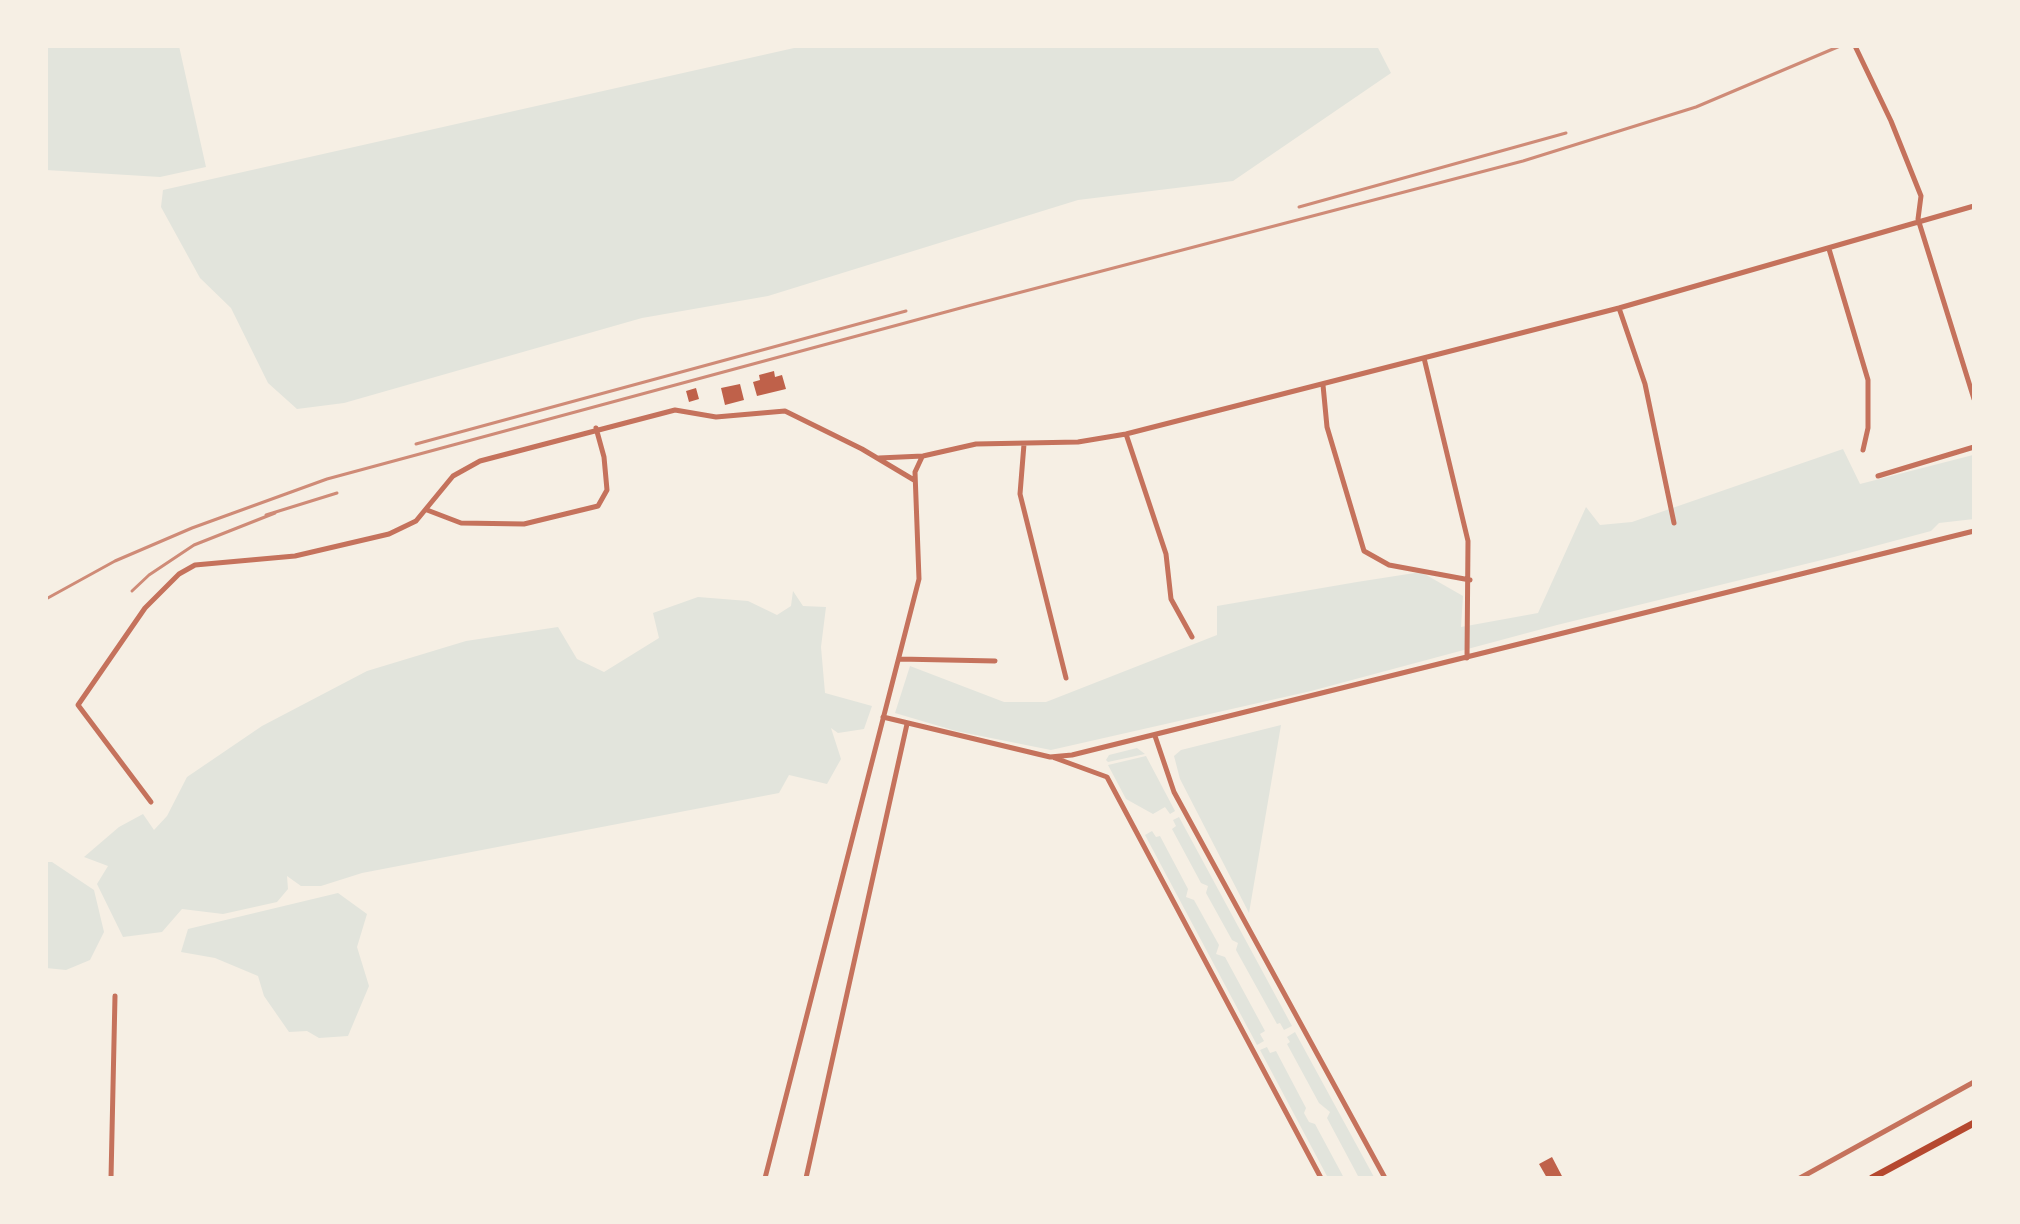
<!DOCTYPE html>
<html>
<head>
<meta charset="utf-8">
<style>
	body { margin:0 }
	#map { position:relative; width:2020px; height:1224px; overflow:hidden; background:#f6efe4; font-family:Mulish,sans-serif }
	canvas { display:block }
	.frame { position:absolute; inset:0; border:48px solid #f6efe4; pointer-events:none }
</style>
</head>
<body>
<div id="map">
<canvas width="2020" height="1224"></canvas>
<div class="frame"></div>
</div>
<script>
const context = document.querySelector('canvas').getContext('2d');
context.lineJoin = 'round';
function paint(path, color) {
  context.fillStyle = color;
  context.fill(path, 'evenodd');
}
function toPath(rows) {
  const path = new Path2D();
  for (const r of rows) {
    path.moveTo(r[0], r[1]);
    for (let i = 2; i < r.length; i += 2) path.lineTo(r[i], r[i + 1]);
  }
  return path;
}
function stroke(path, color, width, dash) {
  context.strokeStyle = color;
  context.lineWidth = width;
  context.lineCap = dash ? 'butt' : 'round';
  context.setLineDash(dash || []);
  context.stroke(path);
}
paint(toPath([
	[46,46,179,46,206,167,160,177,46,170],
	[803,46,1377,46,1391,73,1233,181,1078,200,768,296,642,318,344,403,297,409,268,383,231,308,200,278,161,207,163,190],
	[1843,449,1860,484,1973,455,1974,519,1939,523,1931,531,1834,557,1557,625,1311,691,1051,750,956,731,895,713,910,666,1004,702,1046,702,1217,635,1217,606,1357,582,1421,572,1463,596,1461,627,1538,613,1586,507,1600,525,1632,522],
	[793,591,803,606,826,607,821,647,825,693,872,706,864,729,838,733,831,728,841,759,827,784,789,775,779,793,362,873,321,886,301,886,287,876,288,889,277,902,223,914,182,909,162,932,123,937,97,884,108,866,84,857,119,827,143,814,154,830,167,816,187,777,262,726,367,671,466,641,558,627,577,659,604,672,659,638,653,613,698,597,748,601,777,615,791,606],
	[1281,725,1249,913,1180,779,1174,756,1181,750],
	[1137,748,1145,754,1108,762,1106,760,1109,755],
	[1146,756,1175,811,1170,814,1165,807,1153,814,1126,799,1108,765],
	[1179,817,1292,1026,1284,1030,1280,1023,1277,1024,1236,950,1238,943,1232,940,1206,893,1208,886,1201,883,1172,829,1176,826,1173,820],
	[1152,831,1156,837,1160,836,1188,889,1186,897,1194,900,1219,945,1216,954,1225,957,1265,1031,1260,1034,1264,1041,1257,1045,1145,835],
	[46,862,52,862,94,890,104,932,90,960,66,970,46,968],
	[338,893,367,914,357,947,369,986,348,1036,319,1038,307,1031,289,1032,264,996,258,976,215,958,181,952,188,929],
	[1295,1032,1374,1177,1372,1178,1358,1176,1327,1118,1330,1112,1319,1103,1287,1044,1290,1042,1287,1037],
	[1267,1047,1270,1053,1276,1051,1306,1108,1304,1113,1309,1122,1315,1124,1344,1178,1328,1178,1260,1050]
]), '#e2e4dc');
paint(toPath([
	[774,371,775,377,782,375,786,389,757,396,753,382,760,380,759,375],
	[740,384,744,400,725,405,721,388],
	[696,388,699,399,689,402,686,391],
	[1552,1157,1563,1178,1547,1178,1539,1164]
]), '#bf614a');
stroke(toPath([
	[1855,46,1891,121,1921,196,1918,219,1974,399],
	[1829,249,1868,380,1868,428,1863,450],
	[1619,308,1645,384,1674,523],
	[1424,358,1468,541,1467,658],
	[1323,385,1327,427,1364,551,1389,565,1470,580],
	[1126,434,1166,554,1171,599,1192,637],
	[1024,444,1020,494,1066,678],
	[879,458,923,456,976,444,1078,442,1126,434,1619,308,1974,206],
	[1878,476,1974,447],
	[427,510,461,523,524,524,598,506,607,490,604,457,596,428],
	[899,659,995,661],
	[883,717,1050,757,1072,755,1974,531],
	[1155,736,1174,792,1385,1178],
	[1055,758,1107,777,1321,1178],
	[151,802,78,705,145,608,179,574,195,565,295,556,389,534,416,521,453,476,480,461,675,410,716,417,785,411,862,449,914,480],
	[111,1178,115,996],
	[765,1178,919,579,915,472,922,457],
	[806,1178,907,724],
	[1800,1178,1974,1082]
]), '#c5725c', 5);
stroke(toPath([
	[1872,1178,1974,1123]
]), '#b5482f', 7);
stroke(toPath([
	[1299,207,1566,133],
	[416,444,906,311],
	[266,515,337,493],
	[132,591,149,575,194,545,275,513],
	[46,599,115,561,192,528,327,479,968,306,1523,161,1696,107,1840,46]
]), '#cf8b77', 3);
</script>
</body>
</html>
